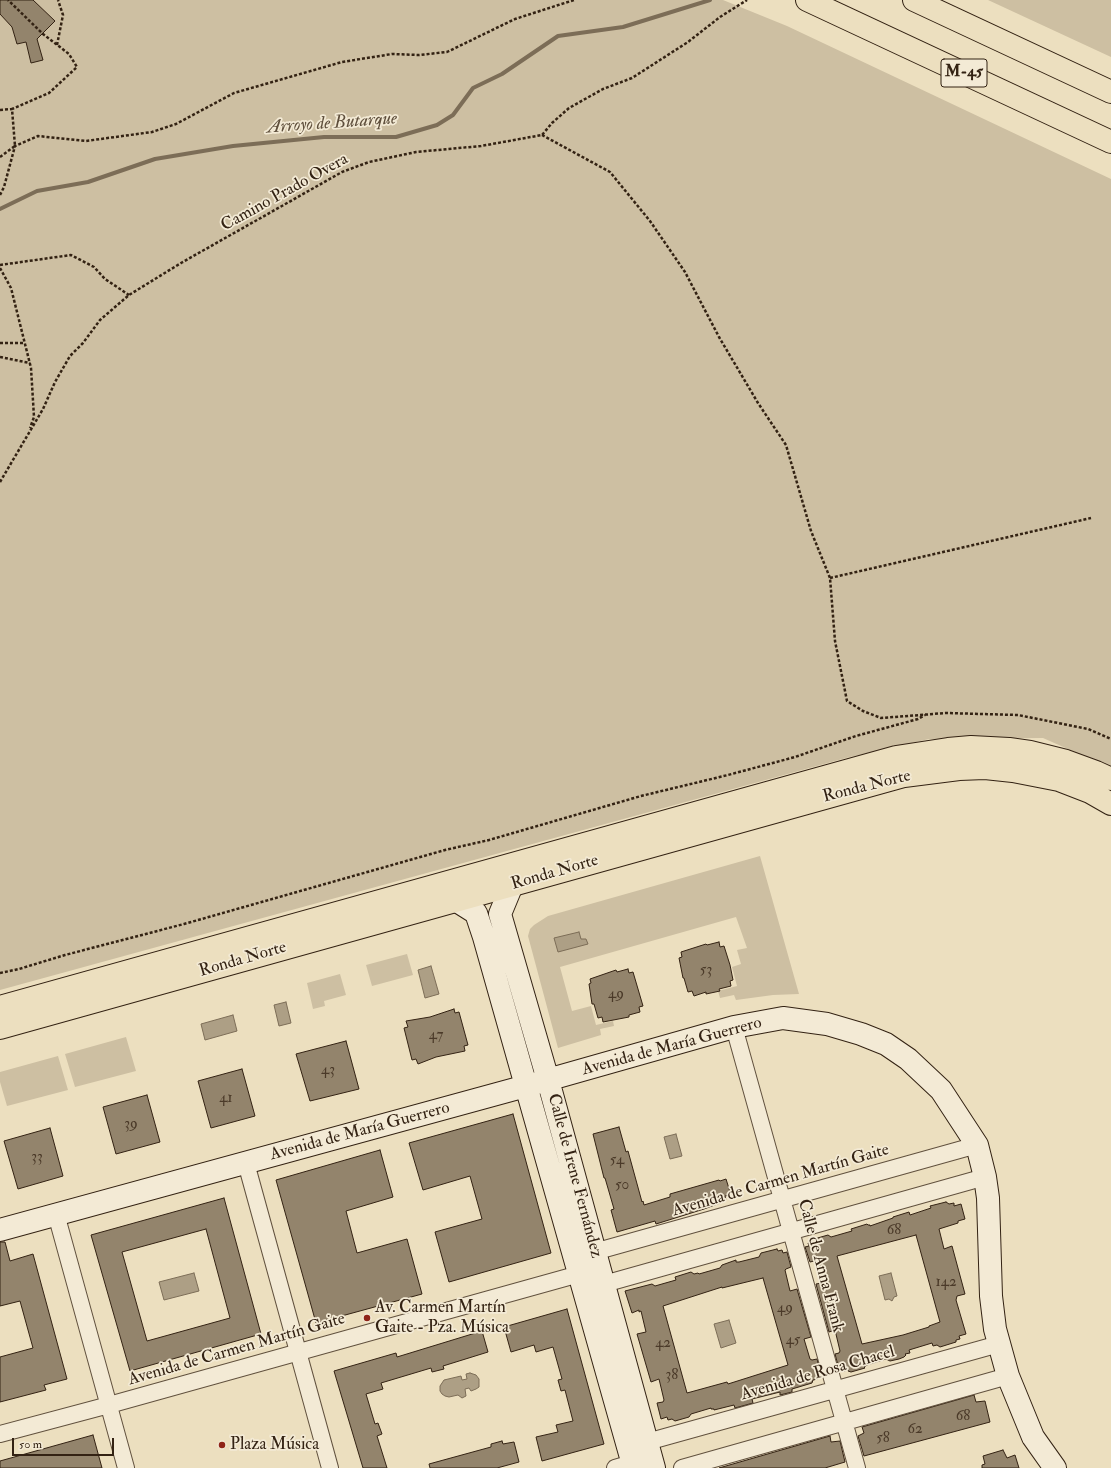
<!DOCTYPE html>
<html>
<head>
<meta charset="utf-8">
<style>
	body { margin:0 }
	#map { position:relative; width:1111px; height:1468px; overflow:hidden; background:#ecdfbf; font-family:"IM FELL Double Pica",serif }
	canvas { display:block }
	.scale { position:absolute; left:12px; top:1438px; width:102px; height:18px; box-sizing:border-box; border:2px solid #332213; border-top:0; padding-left:5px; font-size:12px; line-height:14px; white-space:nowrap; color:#332213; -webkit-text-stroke:3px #f3ead5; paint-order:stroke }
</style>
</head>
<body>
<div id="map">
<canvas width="1111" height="1468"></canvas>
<div class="scale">50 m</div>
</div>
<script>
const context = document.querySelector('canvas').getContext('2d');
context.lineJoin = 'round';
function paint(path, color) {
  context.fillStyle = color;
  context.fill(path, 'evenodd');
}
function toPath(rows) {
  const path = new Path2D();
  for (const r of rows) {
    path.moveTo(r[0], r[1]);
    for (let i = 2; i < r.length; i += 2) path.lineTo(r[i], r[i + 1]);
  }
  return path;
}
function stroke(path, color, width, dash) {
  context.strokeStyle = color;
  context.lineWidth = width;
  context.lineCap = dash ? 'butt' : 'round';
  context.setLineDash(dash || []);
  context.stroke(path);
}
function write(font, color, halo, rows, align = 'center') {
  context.font = font + ' "IM FELL Double Pica",serif';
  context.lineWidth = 3.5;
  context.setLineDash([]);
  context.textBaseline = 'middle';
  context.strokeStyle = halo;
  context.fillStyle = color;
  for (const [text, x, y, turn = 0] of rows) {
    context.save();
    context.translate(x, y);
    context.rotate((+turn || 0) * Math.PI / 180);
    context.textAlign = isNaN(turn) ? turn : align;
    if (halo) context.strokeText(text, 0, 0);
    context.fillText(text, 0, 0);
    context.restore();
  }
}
paint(toPath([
	[0,0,723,0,787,26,1111,179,1111,768,1043,738,929,739,846,758,0,990],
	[988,0,1111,0,1111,57],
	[760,856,799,994,773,995,736,1000,734,995,720,998,718,991,737,986,732,967,741,964,737,950,747,948,736,917,560,967,572,1011,591,1006,596,1025,613,1021,614,1026,600,1029,601,1035,558,1048,528,936,530,929,534,925,548,916],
	[407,954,413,975,372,986,366,965],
	[340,974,346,995,324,1001,325,1006,313,1009,307,983],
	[126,1037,136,1071,75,1087,65,1054],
	[58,1056,68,1090,7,1106,0,1082,0,1072]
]), '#cdbfa2');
const water = toPath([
	[579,932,581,939,586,939,588,944,558,952,554,938,579,932],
	[431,966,439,994,425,998,418,970,431,966],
	[286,1002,291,1023,279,1026,274,1005,286,1002],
	[233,1015,237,1031,205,1040,201,1024,233,1015],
	[676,1134,682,1156,670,1159,664,1137,676,1134],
	[194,1273,199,1291,164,1300,159,1282,194,1273],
	[891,1273,897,1296,894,1297,892,1301,889,1299,885,1300,879,1276,891,1273],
	[729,1320,736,1343,721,1348,714,1324,729,1320],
	[470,1373,476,1375,479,1379,479,1387,476,1389,471,1391,469,1388,465,1389,466,1396,462,1398,458,1395,449,1397,445,1396,442,1394,440,1391,440,1386,444,1380,461,1376,462,1380,467,1379,466,1374,470,1373]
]);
paint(water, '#ad9f85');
stroke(water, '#7c6d57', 1);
stroke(toPath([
	[0,209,37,191,88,182,155,159,233,146,324,137,396,137,437,125,453,115,473,88,502,74,558,36,623,27,710,0]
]), '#7c6d57', 4);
const building = toPath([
	[0,0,33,0,55,21,37,39,43,60,31,63,26,42,17,44,12,27,0,14,0,0],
	[719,942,720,947,724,946,730,965,733,980,730,981,731,986,719,989,720,991,706,994,706,992,694,996,692,991,688,992,684,978,683,978,679,958,682,957,681,952,706,944,707,945,719,942],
	[628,969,629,973,633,972,643,1006,639,1007,640,1012,629,1015,629,1017,603,1022,602,1017,598,1018,594,1004,592,1004,589,984,591,983,590,979,616,970,617,972,628,969],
	[454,1009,455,1013,459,1012,468,1045,464,1046,465,1051,436,1057,418,1064,416,1059,412,1060,404,1028,408,1027,406,1021,430,1017,454,1009],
	[346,1041,359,1089,310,1101,296,1054,346,1041],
	[242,1069,255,1116,211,1128,198,1081,242,1069],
	[147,1095,160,1142,116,1154,103,1107,147,1095],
	[513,1114,551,1253,449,1282,435,1232,482,1219,470,1176,423,1190,409,1143,513,1114],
	[619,1127,626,1152,628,1151,642,1202,643,1201,644,1205,670,1197,670,1194,719,1180,720,1181,726,1179,731,1195,725,1196,726,1200,722,1201,722,1202,720,1203,704,1209,656,1224,655,1221,617,1232,611,1210,614,1209,605,1178,604,1178,593,1134,619,1127],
	[50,1128,63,1176,18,1189,4,1141,50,1128],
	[380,1150,393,1197,346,1211,357,1253,407,1239,422,1294,316,1323,276,1180,380,1150],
	[224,1198,261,1334,130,1371,91,1235,224,1198],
	[206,1229,230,1318,147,1341,122,1252,206,1229],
	[946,1202,949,1204,954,1203,954,1206,961,1204,965,1219,958,1221,958,1223,939,1229,944,1249,952,1246,965,1294,957,1296,956,1300,966,1334,959,1336,960,1339,956,1340,956,1342,940,1347,937,1345,933,1346,932,1343,909,1350,910,1353,905,1354,906,1355,904,1357,899,1359,890,1361,886,1359,867,1365,864,1367,865,1368,851,1372,848,1371,848,1370,844,1371,843,1368,839,1369,835,1354,839,1353,840,1351,835,1330,829,1332,816,1284,822,1283,815,1262,814,1261,810,1262,805,1247,809,1246,808,1243,812,1242,814,1239,828,1235,831,1237,852,1231,851,1229,867,1224,868,1225,870,1225,870,1226,893,1218,893,1217,909,1212,910,1215,931,1208,930,1206,946,1202],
	[916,1235,940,1322,929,1326,929,1327,903,1335,862,1344,837,1256,916,1235],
	[0,1242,5,1242,10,1261,33,1254,67,1379,44,1385,46,1390,0,1402,0,1357,33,1348,20,1301,0,1306,0,1242],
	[777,1249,778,1251,782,1250,783,1253,787,1252,791,1267,786,1269,785,1270,790,1291,797,1289,811,1337,804,1339,810,1359,812,1360,817,1359,821,1374,817,1375,818,1379,813,1380,812,1383,792,1389,792,1392,780,1395,780,1392,752,1399,753,1403,735,1408,734,1405,714,1410,714,1409,711,1409,711,1408,691,1414,689,1417,675,1421,672,1419,668,1420,667,1417,661,1419,657,1403,663,1402,664,1400,659,1379,651,1382,637,1334,646,1332,641,1311,639,1312,639,1310,632,1313,625,1291,652,1284,655,1286,676,1280,675,1277,691,1272,694,1274,698,1273,699,1274,720,1268,722,1265,736,1260,736,1262,739,1262,759,1257,761,1253,777,1249],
	[763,1278,788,1365,728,1384,727,1382,687,1393,663,1306,722,1287,722,1288,763,1278],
	[567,1309,604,1444,542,1461,536,1437,558,1432,556,1425,573,1421,565,1390,561,1391,558,1380,562,1379,553,1347,536,1352,534,1345,511,1352,504,1327,567,1309],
	[482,1331,488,1352,443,1366,444,1369,432,1372,431,1368,381,1383,383,1389,366,1394,375,1424,378,1423,382,1434,377,1436,387,1468,363,1468,334,1371,396,1353,397,1357,482,1331],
	[974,1395,976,1402,985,1401,990,1422,864,1456,858,1436,864,1433,862,1427,974,1395],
	[93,1435,102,1468,0,1468,0,1461,93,1435],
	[830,1436,831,1442,840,1441,845,1462,825,1468,719,1468,830,1436],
	[502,1441,503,1444,514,1442,519,1462,497,1468,430,1468,429,1464,491,1447,491,1444,502,1441],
	[1003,1450,1007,1458,1015,1455,1019,1468,982,1468,982,1465,985,1464,983,1456,1003,1450]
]);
paint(building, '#93846c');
stroke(building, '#332213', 1);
const street = toPath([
	[734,1027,857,1468],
	[246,1163,330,1468],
	[56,1214,126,1468],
	[594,1252,977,1145],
	[604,1284,985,1177],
	[0,1434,109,1405,590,1271],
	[647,1442,999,1344],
	[615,1468,632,1463],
	[682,1468,1008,1376]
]);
const secondary = toPath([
	[512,885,500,914,548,1080,654,1468],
	[457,901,476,913,484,937,634,1468],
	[0,1230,526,1086,734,1027,783,1018,827,1024,861,1034,886,1044,908,1059,941,1090,977,1145,985,1177,988,1198,991,1296,995,1329,1008,1376,1033,1437,1055,1468]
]);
const primary = toPath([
	[0,1007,896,757,948,749,971,747,1009,749,1030,752,1066,761,1096,772,1111,779],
	[0,1028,904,776,959,769,985,768,1013,771,1059,780,1090,792,1111,804]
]);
const highway = toPath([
	[807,0,1111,142],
	[914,0,1111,92]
]);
stroke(street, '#61513e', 18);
stroke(secondary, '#332213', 24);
stroke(primary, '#332213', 24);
stroke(highway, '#332213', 24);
stroke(toPath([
	[57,45,63,15,58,0],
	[0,110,12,109],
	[542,135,610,172,650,221,685,272,719,337,758,403,786,445,811,531,830,578,835,641,847,701,863,711,881,718,946,713,1018,715,1088,729,1111,739],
	[0,157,15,146,12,109,49,93,77,67,69,54,43,34,8,0],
	[0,195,4,187,15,146,38,136,86,141,152,132,176,124,234,93,342,62,392,54,419,55,447,52,515,19,574,0],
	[0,265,71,255,94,267,105,279,129,295],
	[0,268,11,288,31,368,34,417,30,428],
	[0,343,25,343],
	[0,357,30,363],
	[0,482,43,409,55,382,70,356,83,343,100,320,129,295,181,263,342,172,369,162,416,152,481,146,542,135,552,123,569,108,603,89,632,78,688,42,720,17,747,0],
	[830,578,1091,518],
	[0,973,19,969,65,955,184,924,445,850,489,840,641,796,728,775,795,757,856,736,918,719,925,715]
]), '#332213', 2.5, [3, 2]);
stroke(street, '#f3ead5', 16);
stroke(secondary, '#f3ead5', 22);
stroke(primary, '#ecdfbf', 22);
stroke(highway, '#ecdfbf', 22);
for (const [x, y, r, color] of [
	[367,1318,4,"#8f2418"],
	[222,1445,4,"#8f2418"]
]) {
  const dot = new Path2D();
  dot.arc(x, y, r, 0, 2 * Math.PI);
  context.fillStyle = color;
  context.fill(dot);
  stroke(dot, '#f3ead5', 1.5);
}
write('15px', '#4b3a29', null, [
	["53",706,971],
	["49",616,995],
	["47",436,1036],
	["43",328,1071],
	["41",226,1099],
	["39",131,1125],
	["33",37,1158],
	["54",617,1161],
	["50",622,1186],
	["68",894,1231],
	["142",946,1283],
	["49",785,1309],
	["45",793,1341],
	["42",663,1344],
	["38",672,1376],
	["68",963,1417],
	["62",915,1430],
	["58",883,1439]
]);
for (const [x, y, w] of [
	[964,73,46]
]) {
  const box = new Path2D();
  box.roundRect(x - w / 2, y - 14, w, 28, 3);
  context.fillStyle = '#f3ead5';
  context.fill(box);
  stroke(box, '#332213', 1);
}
write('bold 16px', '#332213', null, [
	["M-45",964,73]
]);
write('17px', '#332213', '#f3ead5', [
	["Camino Prado Overa",285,193,-29],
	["Ronda Norte",867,787,-14],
	["Ronda Norte",555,873,-16],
	["Ronda Norte",243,960,-16],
	["Avenida de María Guerrero",672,1047,-15],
	["Avenida de María Guerrero",360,1132,-15],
	["Calle de Irene Fernández",574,1176,75],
	["Avenida de Carmen Martín Gaite",781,1181,-16],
	["Calle de Anna Frank",820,1266,75],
	["Avenida de Carmen Martín Gaite",237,1350,-16],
	["Avenida de Rosa Chacel",818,1374,-16]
]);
write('17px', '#332213', '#f3ead5', [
	["Av. Carmen Martín",375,1308],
	["Gaite - Pza. Música",375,1328],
	["Plaza Música",230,1445]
], 'left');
write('italic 18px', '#5e4e3b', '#f3ead5', [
	["Arroyo de Butarque",332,124,-4]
]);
</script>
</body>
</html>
